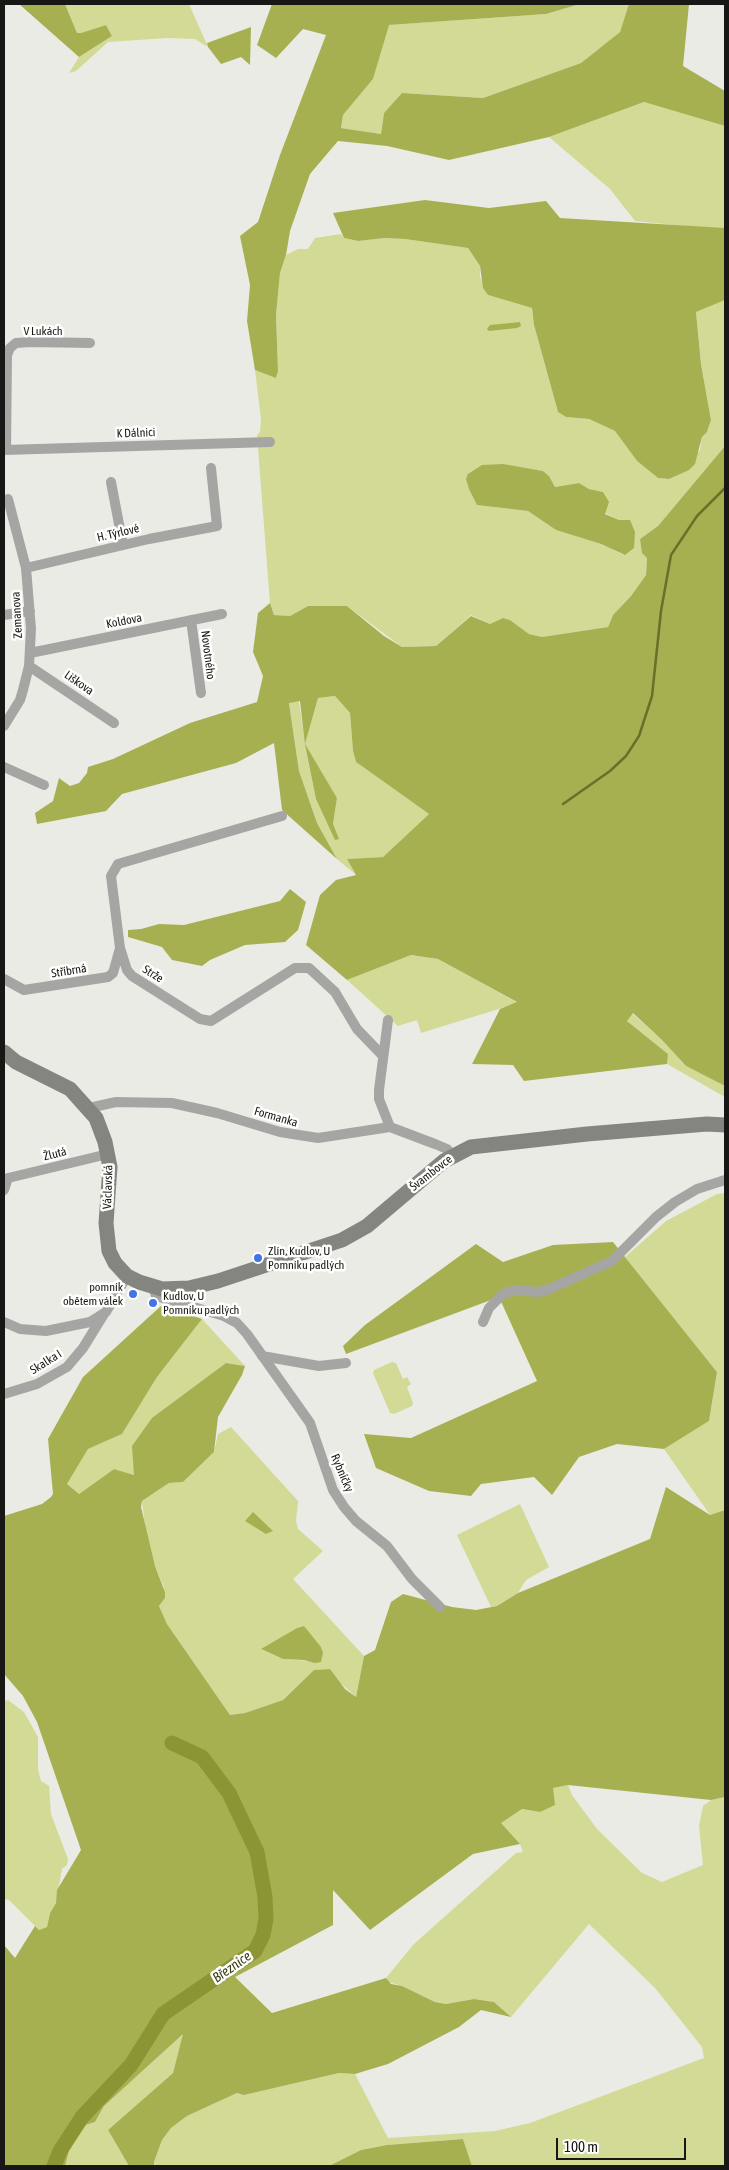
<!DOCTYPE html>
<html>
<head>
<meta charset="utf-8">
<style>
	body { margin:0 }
	#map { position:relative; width:729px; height:2170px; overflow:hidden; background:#ebebe5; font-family:"Asap Condensed",sans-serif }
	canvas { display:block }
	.frame { position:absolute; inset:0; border:5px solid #171816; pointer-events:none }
	.scale { position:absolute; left:556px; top:2138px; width:130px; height:22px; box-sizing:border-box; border:2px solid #171816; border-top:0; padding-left:6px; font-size:15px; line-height:18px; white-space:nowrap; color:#171816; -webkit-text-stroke:4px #fffffe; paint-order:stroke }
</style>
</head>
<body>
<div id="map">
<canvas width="729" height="2170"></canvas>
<div class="frame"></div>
<div class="scale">100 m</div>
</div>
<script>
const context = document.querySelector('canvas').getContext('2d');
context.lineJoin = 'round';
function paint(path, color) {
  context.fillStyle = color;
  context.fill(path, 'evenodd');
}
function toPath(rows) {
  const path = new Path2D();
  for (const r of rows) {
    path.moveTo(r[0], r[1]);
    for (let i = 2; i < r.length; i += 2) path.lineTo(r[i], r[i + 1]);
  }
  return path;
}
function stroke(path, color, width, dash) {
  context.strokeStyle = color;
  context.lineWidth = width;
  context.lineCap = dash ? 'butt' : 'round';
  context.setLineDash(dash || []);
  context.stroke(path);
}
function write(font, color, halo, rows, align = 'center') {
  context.font = font + ' "Asap Condensed",sans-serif';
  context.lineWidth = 5;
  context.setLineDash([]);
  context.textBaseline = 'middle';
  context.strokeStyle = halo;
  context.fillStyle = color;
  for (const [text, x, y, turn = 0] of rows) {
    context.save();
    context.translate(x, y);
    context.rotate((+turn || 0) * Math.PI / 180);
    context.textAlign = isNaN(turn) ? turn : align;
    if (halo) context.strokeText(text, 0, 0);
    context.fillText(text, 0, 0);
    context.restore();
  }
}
paint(toPath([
	[65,4,189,4,208,47,195,39,167,38,108,42,76,71,69,73,79,57,112,36,106,25,81,33,77,33],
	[580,4,630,5,620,32,581,63,483,98,403,93,384,113,381,134,341,128,343,115,373,79,388,25,546,14],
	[644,102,725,126,725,228,715,229,635,221,610,189,549,137],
	[341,234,344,238,358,241,385,238,405,239,468,248,480,266,480,277,488,295,532,308,534,325,558,412,566,417,589,419,615,431,637,461,658,478,669,479,679,474,700,450,702,437,707,432,711,420,701,363,696,312,725,300,725,446,658,526,640,539,647,558,646,575,631,596,613,615,608,627,542,637,529,634,510,620,503,618,490,624,471,615,436,646,402,647,347,606,308,606,290,616,274,615,270,603,257,435,260,432,261,419,255,370,276,377,278,371,276,315,280,273,286,255,298,249,308,249,315,238],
	[523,468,543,471,549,476,555,487,579,483,589,489,603,492,605,513,619,520,624,555,601,544,556,530,528,511,477,505],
	[335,696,350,713,353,751,356,762,429,814,383,857,347,859,356,875,337,859,317,823,299,771,289,702,299,701,305,743,318,698],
	[305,746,337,798,333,824,316,799],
	[411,955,438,959,518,1003,421,1033,417,1020,398,1026,347,980],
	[632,1013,662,1040,686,1066,725,1086,725,1097,667,1064,668,1054,627,1021],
	[725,1193,725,1510,710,1515,664,1449,709,1421,717,1372,625,1257,666,1221,717,1194],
	[202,1319,245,1366,226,1363,197,1386,134,1475,114,1469,79,1494,67,1484,88,1449,122,1434,157,1377],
	[392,1362,396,1363,403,1379,407,1377,411,1384,407,1387,413,1403,412,1406,394,1414,390,1413,373,1373,374,1370],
	[231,1427,298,1501,296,1521,298,1529,323,1551,293,1579,364,1656,356,1697,335,1678,330,1669,314,1670,283,1700,245,1713,230,1715,167,1624,159,1606,165,1598,164,1587,155,1566,146,1534,142,1501,169,1483,183,1482,214,1452,218,1434],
	[304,1626,316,1643,311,1661,283,1659,262,1650,297,1628],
	[520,1504,549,1567,526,1580,518,1593,497,1606,491,1607,457,1535],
	[8,1700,24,1712,38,1737,38,1769,41,1781,49,1786,51,1814,68,1859,67,1865,62,1869,56,1903,50,1913,47,1927,39,1930,9,1900,4,1899,4,1701],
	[568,1785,572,1795,597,1829,642,1873,662,1882,703,1865,699,1826,703,1806,711,1800,725,1797,725,2166,472,2166,463,2139,387,2145,361,2150,329,2166,155,2166,154,2162,162,2140,171,2128,187,2116,237,2093,244,2095,339,2073,355,2074,388,2138,495,2131,530,2123,704,2058,702,2047,655,1988,589,1924,511,2017,494,2002,474,1999,446,2004,435,2002,402,1986,388,1982,386,1978,414,1944,516,1853,523,1852,520,1844,500,1823,522,1809,540,1812,553,1788],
	[184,2033,173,2073,108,2130,129,2166,65,2166,73,2136,79,2127,95,2122,104,2106]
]), '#d2da96');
paint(toPath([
	[19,4,65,4,77,33,81,33,106,25,112,36,79,57],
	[272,4,580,4,546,14,389,25,373,79,343,115,341,128,381,134,384,113,402,93,483,98,581,63,620,32,629,4,689,4,683,66,725,91,725,126,644,102,549,137,449,160,387,146,338,141,310,174,290,231,286,255,280,273,276,315,278,371,276,378,255,370,247,321,250,285,240,236,258,222,280,155,326,35,303,29,276,58,257,45],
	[251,27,250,65,241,57,221,64,208,47,207,43],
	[425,200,489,208,546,201,560,218,725,228,725,300,696,312,701,364,711,420,707,432,702,437,695,464,689,470,669,479,658,478,637,461,615,431,589,419,566,417,558,412,534,325,532,308,488,295,483,288,480,266,468,248,405,239,385,238,358,241,344,238,333,213],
	[520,322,521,326,517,328,489,331,487,329,490,325],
	[725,446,725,1086,686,1066,662,1040,633,1013,627,1021,668,1054,667,1064,524,1081,513,1065,472,1064,500,1009,517,1002,438,959,411,955,347,980,306,945,320,895,336,880,356,875,347,859,383,857,429,814,356,762,353,751,350,713,335,696,318,698,305,744,337,798,333,824,339,839,335,840,316,799,305,745,300,701,289,703,299,771,317,823,337,859,282,810,274,743,236,763,122,794,106,811,37,824,35,813,53,801,59,778,70,786,79,783,87,773,88,767,113,759,190,723,257,702,263,676,253,652,258,613,270,603,274,615,290,616,308,606,347,606,384,636,402,647,436,646,471,616,490,624,503,618,510,620,529,634,542,637,608,627,613,615,631,596,646,575,647,558,642,553,640,539,658,526],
	[503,464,543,471,549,476,555,487,579,483,589,489,603,492,609,502,605,514,619,520,630,520,635,532,634,548,625,555,601,544,556,530,528,511,477,505,469,489,466,479,468,474,482,465],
	[290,889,306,902,298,930,285,942,245,945,210,960,202,966,172,960,162,947,128,937,128,930,141,929,159,924,184,925,280,901],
	[613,1242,717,1372,709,1421,664,1449,617,1444,579,1457,552,1495,534,1477,481,1484,471,1496,429,1491,376,1468,364,1434,411,1438,537,1381,499,1297,346,1354,343,1346,365,1325,476,1244,503,1262,553,1245],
	[162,1305,202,1319,157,1377,122,1434,88,1449,67,1484,79,1494,114,1469,134,1475,132,1446,152,1418,226,1363,245,1366,242,1375,218,1417,214,1452,183,1482,169,1483,142,1501,141,1507,155,1566,165,1592,165,1598,159,1606,167,1624,230,1715,245,1713,283,1700,314,1670,330,1669,345,1689,356,1697,364,1656,375,1650,391,1602,403,1594,452,1607,476,1610,497,1606,518,1593,650,1539,666,1487,710,1515,725,1510,725,1797,711,1800,568,1785,553,1788,555,1805,540,1812,522,1809,501,1823,520,1844,473,1854,370,1930,333,1890,333,1925,235,1977,272,2013,386,1978,391,1984,402,1986,435,2002,446,2004,474,1999,494,2002,511,2017,481,2010,459,2027,388,2064,355,2074,339,2073,244,2095,237,2093,187,2116,171,2128,162,2140,154,2162,154,2166,129,2166,108,2130,173,2073,183,2034,104,2106,95,2122,79,2127,73,2136,65,2166,4,2166,4,1945,15,1958,35,1926,39,1930,47,1927,50,1913,56,1903,57,1890,81,1850,37,1722,23,1696,4,1674,4,1516,42,1504,51,1497,53,1494,48,1439,83,1377],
	[253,1512,273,1531,266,1534,245,1521],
	[304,1626,321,1647,323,1653,321,1662,315,1663,304,1660,283,1659,261,1649,297,1628],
	[463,2139,472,2166,329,2166,361,2150,387,2145]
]), '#a7b051');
stroke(toPath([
	[563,804,610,771,626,756,639,736,652,696,661,611,671,555,697,516,725,488]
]), '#6a6f2a', 2.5);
stroke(toPath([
	[54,2166,60,2151,82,2117,131,2065,163,2014,255,1951,263,1935,266,1919,265,1897,257,1852,229,1793,202,1757,172,1743]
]), '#8d9433', 15);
stroke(toPath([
	[4,450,270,442],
	[6,450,7,355,10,348,16,343,31,342,90,343],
	[111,482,123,545],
	[26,568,149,539,217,526,211,468],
	[4,615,30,611],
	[191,620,201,693],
	[30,653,222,614],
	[29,666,114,723],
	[4,726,20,700,23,690,29,666,31,629,26,568,8,499],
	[4,767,44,785],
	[282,816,118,864,111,876,120,948,127,970,132,976,200,1019,211,1021,295,968,309,968,335,992,357,1029,383,1056],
	[4,979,24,990,108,977,113,973,120,948],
	[388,1020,379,1090,379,1099,390,1127],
	[89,1108,116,1102,172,1103,217,1113,280,1132,318,1138,390,1127,435,1144,447,1149,452,1155],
	[4,1179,108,1154],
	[4,1190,8,1178],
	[153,1287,156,1296,224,1316,237,1323,247,1334,310,1423,333,1490,344,1507,356,1521,387,1546,412,1579,440,1607],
	[4,1322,20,1329,46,1331,90,1322,106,1312,127,1276],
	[483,1322,489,1308,503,1294,515,1290,538,1292,547,1290,612,1261,656,1217,675,1202,697,1189,725,1180],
	[262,1356,319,1366,346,1363],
	[4,1394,37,1384,67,1367,83,1348,104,1314]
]), '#a5a6a3', 10);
stroke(toPath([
	[4,1052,16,1062,70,1089,96,1118,105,1142,110,1167,106,1223,109,1251,115,1263,127,1276,139,1282,162,1289,189,1288,218,1281,342,1240,367,1226,444,1161,471,1147,587,1134,707,1124,725,1125]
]), '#848481', 15);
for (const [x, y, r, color] of [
	[258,1258,5,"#4174e4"],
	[133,1294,5,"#4174e4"],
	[153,1303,5,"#4174e4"]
]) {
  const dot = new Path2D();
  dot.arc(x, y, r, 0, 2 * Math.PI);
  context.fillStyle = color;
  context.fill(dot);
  stroke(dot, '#fffffe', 2);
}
write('12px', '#171816', '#fffffe', [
	["V Lukách",43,331],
	["K Dálnici",136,433,-2],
	["H. Týrlové",118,533,-13],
	["Zemanova",17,615,-93],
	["Koldova",124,621,-11],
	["Novotného",208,655,83],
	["Liškova",79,683,35],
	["Stříbrná",69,971,-9],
	["Strže",153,974,32],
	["Formanka",276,1117,16],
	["Žlutá",55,1154,-14],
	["Švambovce",431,1173,-38],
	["Václavská",108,1187,-88],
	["Skalka I",46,1362,-32],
	["Rybníčky",342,1473,67]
]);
write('12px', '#171816', '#fffffe', [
	["Zlín, Kudlov, U",268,1251],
	["Pomníku padlých",268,1265],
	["pomník",123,1287,"right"],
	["obětem válek",123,1301,"right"],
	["Kudlov, U",163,1296],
	["Pomníku padlých",163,1310]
], 'left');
write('italic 14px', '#3b3e16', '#fffffe', [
	["Březnice",232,1967,-35]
]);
</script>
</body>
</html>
